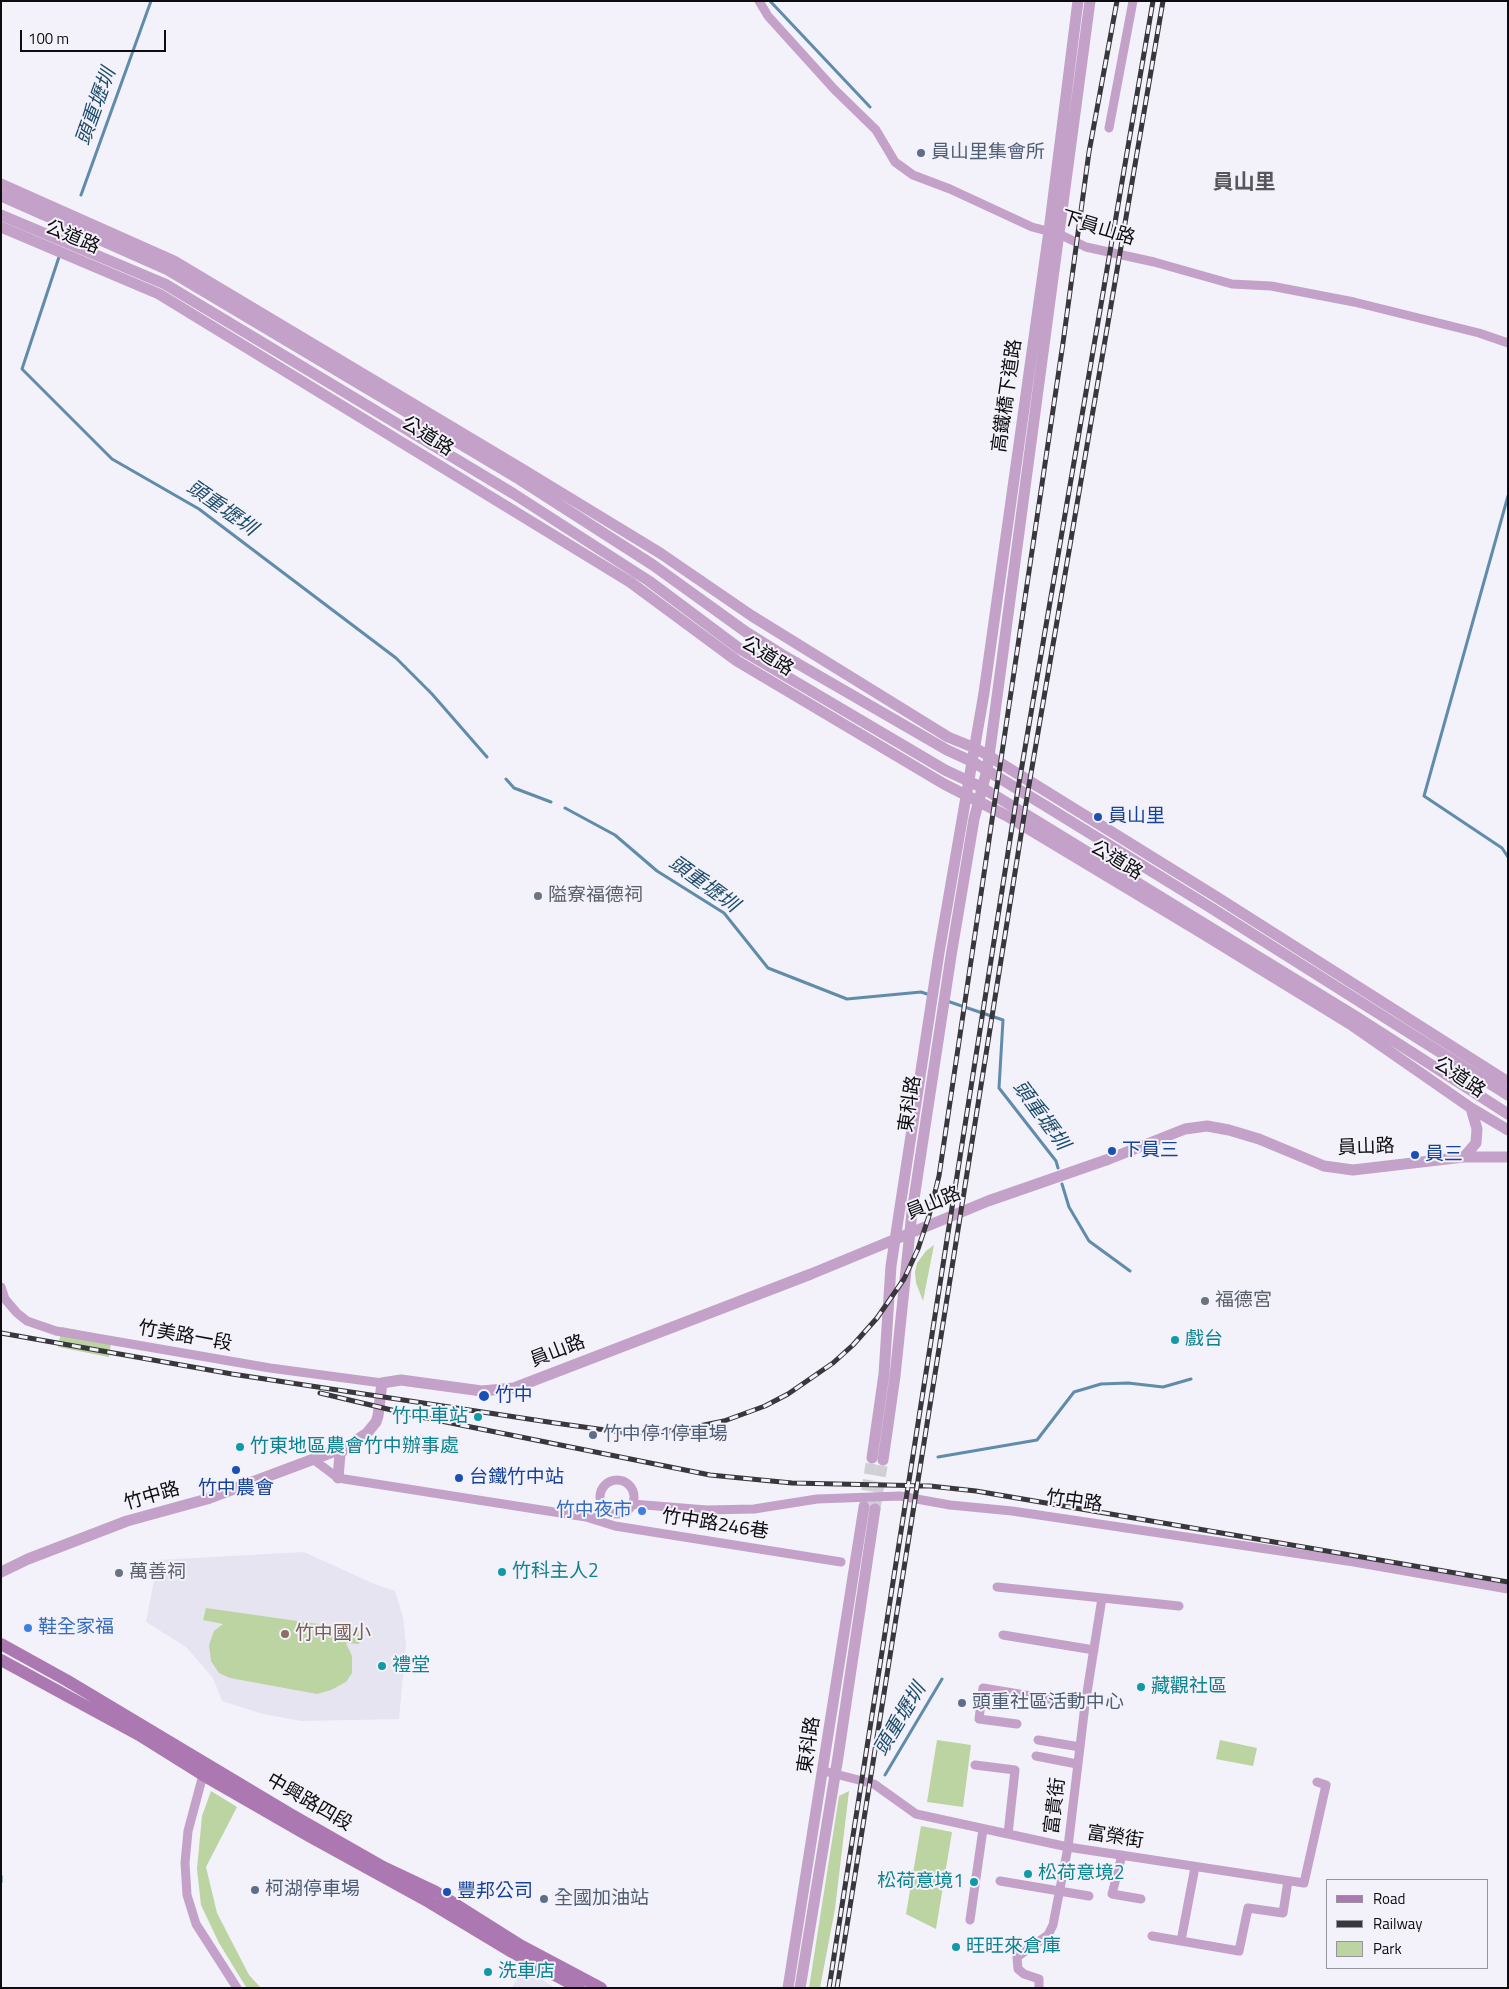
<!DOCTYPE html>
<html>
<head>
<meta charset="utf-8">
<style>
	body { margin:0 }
	#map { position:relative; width:1509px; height:1989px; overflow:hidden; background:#f3f1f9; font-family:"Titillium Web",sans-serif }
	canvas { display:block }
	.frame { position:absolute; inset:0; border:2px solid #0d0c0f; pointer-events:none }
	.legend { position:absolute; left:1326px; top:1879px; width:162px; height:90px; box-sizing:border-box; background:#f3f1f9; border:1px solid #97959b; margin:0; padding:6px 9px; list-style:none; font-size:15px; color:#0d0c0f }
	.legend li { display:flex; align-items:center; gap:10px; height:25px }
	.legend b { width:25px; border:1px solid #97959b }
	.scale { position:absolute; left:20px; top:30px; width:146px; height:22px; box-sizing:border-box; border:2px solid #0d0c0f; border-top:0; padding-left:6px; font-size:15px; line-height:18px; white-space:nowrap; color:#0d0c0f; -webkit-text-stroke:4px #f3f1f9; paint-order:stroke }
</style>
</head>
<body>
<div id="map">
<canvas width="1509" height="1989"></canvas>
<div class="frame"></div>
<ul class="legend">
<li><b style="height:6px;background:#ab78b2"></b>Road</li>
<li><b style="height:6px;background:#38373b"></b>Railway</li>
<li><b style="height:14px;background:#bbd4a1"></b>Park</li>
</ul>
<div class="scale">100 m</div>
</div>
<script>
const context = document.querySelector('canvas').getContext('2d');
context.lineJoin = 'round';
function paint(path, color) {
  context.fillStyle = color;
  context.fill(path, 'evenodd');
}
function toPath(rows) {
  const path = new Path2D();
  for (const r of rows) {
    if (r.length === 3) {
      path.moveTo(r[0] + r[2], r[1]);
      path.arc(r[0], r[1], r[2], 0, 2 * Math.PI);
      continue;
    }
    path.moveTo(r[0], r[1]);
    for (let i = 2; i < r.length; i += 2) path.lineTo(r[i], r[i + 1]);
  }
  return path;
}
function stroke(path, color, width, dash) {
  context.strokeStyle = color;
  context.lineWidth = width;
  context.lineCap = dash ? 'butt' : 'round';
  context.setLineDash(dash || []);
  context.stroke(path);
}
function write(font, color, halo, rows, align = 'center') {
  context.font = font + ' "Titillium Web","Noto Sans TC",sans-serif';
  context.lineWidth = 4;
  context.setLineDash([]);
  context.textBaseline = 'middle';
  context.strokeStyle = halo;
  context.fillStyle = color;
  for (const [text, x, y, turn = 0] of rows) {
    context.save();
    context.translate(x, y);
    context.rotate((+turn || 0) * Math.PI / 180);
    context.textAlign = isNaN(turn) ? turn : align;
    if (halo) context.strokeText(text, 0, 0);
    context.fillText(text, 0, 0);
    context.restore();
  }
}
paint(toPath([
	[304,1552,372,1583,395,1591,403,1617,406,1645,399,1719,301,1721,263,1714,222,1701,213,1678,186,1647,146,1622,158,1560],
	[523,1967,555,1988,512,1988]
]), '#e7e4f2');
paint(toPath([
	[934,1245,923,1301,916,1283,915,1272,917,1263,926,1251],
	[62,1327,112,1337,109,1357,58,1347],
	[206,1608,361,1630,359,1644,346,1643,352,1656,352,1673,346,1682,331,1690,317,1694,230,1678,219,1673,211,1661,209,1645,214,1631,223,1624,203,1620],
	[937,1740,971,1745,963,1807,927,1802],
	[1220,1740,1257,1748,1253,1766,1216,1759],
	[211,1791,237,1807,206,1867,217,1913,249,1975,261,1988,246,1987,219,1943,201,1905,197,1869,202,1816],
	[849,1791,835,1909,820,1988,809,1988,839,1796],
	[921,1826,952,1832,936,1929,906,1914]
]), '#bbd4a1');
stroke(toPath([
	[770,1,870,107],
	[81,195,151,1],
	[59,257,22,369,112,459,199,509,396,658,432,694,487,757],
	[1508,496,1424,796,1502,848,1508,857],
	[506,779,514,788,551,802],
	[565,808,615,835,657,871,724,913,768,968,847,999,921,992,930,995],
	[947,1001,1003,1020,999,1088,1056,1161,1058,1168],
	[1062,1184,1069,1207,1089,1241,1130,1271],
	[938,1457,1037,1440,1074,1392,1101,1384,1128,1383,1163,1387,1191,1379],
	[885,1775,942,1679],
	[1,1876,1,1882]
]), '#608cac', 3);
stroke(toPath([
	[864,1507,872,1458],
	[875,1509,883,1460]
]), '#d0cfd6', 11, [11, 5.5]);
stroke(toPath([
	[759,1,768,16,834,89,876,130,895,162,913,175,950,189,1032,227,1059,234,1086,247,1154,262,1232,284,1271,286,1354,302,1479,333,1508,343],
	[1109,128,1133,1],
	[1,1287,5,1299,17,1313,27,1321,56,1331,270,1368,382,1383],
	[314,1460,338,1478,586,1517,604,1509],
	[617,1497,17],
	[632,1504,707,1510,754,1509,817,1499,900,1496,950,1505,1012,1511,1354,1562,1508,1589],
	[586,1517,615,1526,841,1562],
	[997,1587,1179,1606],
	[1003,1635,1094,1650],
	[1017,1724,979,1719,983,1688,1085,1705],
	[1038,1740,1080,1747],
	[1036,1756,1077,1764],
	[975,1765,1015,1770,1008,1834],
	[206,1771,203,1775,188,1831,185,1863,187,1895,196,1924,237,1988],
	[824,1771,874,1784,916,1814,1068,1847,1304,1883,1326,1785,1317,1782],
	[1122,1855,1112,1894,1141,1899],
	[1000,1881,1089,1896],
	[970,1920,983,1829],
	[1152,1936,1239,1951,1248,1908,1283,1913,1288,1881],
	[1181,1941,1195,1867],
	[1039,1988,1039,1979,1024,1974,1018,1969,1017,1957,1048,1935,1053,1925,1068,1847,1085,1705,1102,1598]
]), '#c4a1c8', 9);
stroke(toPath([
	[1,184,174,261,522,469,660,553,752,616,948,737,975,748,989,756,1215,896,1508,1082],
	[1,196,168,270,519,479,653,565,746,632,781,654,947,750,973,762,1044,805,1208,906,1508,1095],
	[1,215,165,284,514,494,649,581,740,649,945,770,981,787,1040,823,1355,1016,1508,1114],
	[1,227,159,294,630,582,737,661,944,784,1007,816,1200,932,1350,1024,1471,1108,1508,1130],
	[1464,1157,1476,1143,1477,1129,1471,1108],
	[872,1458,884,1374,891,1266,939,953,984,693,1049,231,1078,1],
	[883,1460,895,1376,912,1212,951,956,974,819,987,770,991,742,1090,1],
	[338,1478,340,1454,346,1447],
	[1,1572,28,1559,127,1521,207,1499,346,1447,367,1433,376,1422,378,1416,382,1383,401,1380,482,1391,514,1388,811,1274,988,1201,1109,1159,1185,1129,1207,1126,1229,1130,1259,1139,1324,1166,1353,1170,1464,1157,1508,1157],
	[788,1988,864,1507],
	[800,1988,838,1757,875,1509]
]), '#c4a1c8', 11);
stroke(toPath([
	[1,1644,66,1680,290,1814,383,1867,436,1892,520,1945,601,1988],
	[1,1660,139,1735,203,1775,309,1836,429,1902,512,1952,579,1988]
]), '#ab78b2', 12);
const rail = toPath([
	[1,1333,232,1374,555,1423,627,1433,659,1432,679,1430,724,1421,765,1406,788,1394,833,1363,853,1345,877,1318,904,1279,918,1249,929,1216,939,1176,1063,343,1089,152,1117,1],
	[320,1393,421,1417,710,1475,792,1483,930,1486,976,1491,1508,1582],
	[829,1988,1018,789,1153,1],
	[837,1988,1028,791,1163,1]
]);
stroke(rail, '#38373b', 5);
stroke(rail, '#f3f1f9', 3, [9]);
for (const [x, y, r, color] of [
	[921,153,5,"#5c6f8a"],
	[1098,817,5,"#1a4fb4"],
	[538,896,5,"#6b7280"],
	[1112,1151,5,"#1a4fb4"],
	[1415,1155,5,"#1a4fb4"],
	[1205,1301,5,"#6b7280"],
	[1175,1340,5,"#0f9aa8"],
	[484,1396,6,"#1a4fb4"],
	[478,1417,5,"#0f9aa8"],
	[593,1435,5,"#5c6f8a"],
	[240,1447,5,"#0f9aa8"],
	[236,1470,5,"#1a4fb4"],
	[459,1478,5,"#1a4fb4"],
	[642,1511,5,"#3f7fe0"],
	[502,1572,5,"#0f9aa8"],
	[119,1573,5,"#6b7280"],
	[28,1628,5,"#3f7fe0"],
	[285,1634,5,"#8d6e63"],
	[382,1666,5,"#0f9aa8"],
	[1141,1687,5,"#0f9aa8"],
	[962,1703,5,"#5c6f8a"],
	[1028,1874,5,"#0f9aa8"],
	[974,1882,5,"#0f9aa8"],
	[255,1890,5,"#5c6f8a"],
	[447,1892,5,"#1a4fb4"],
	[544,1899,5,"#5c6f8a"],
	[956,1947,5,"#0f9aa8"],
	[488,1972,5,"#0f9aa8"]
]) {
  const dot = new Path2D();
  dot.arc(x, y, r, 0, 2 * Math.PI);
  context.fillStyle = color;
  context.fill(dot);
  stroke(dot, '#f3f1f9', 2);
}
write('19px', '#4e5e75', '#f3f1f9', [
	["員山里集會所",931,153],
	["竹中停1停車場",603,1435],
	["頭重社區活動中心",972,1703],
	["柯湖停車場",265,1890],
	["全國加油站",554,1899]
], 'left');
write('19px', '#0d0c0f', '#f3f1f9', [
	["下員山路",1098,229,17],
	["公道路",72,238,23],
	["高鐵橋下道路",1008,396,-82],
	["公道路",427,437,32],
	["公道路",767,657,32],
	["公道路",1116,861,31],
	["公道路",1459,1078,34],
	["東科路",911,1104,-81],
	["員山路",1366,1148,-2],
	["員山路",934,1204,-22],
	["竹美路一段",185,1337,10],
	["員山路",558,1352,-21],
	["竹中路",152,1497,-16],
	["竹中路",1074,1502,8],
	["竹中路246巷",715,1525,9],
	["東科路",810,1745,-81],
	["中興路四段",309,1803,30],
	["富貴街",1056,1806,-83],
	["富榮街",1115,1838,9]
]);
write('19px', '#164399', '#f3f1f9', [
	["員山里",1108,817],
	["下員三",1122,1151],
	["員三",1425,1155],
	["竹中",495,1396],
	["台鐵竹中站",469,1478],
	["竹中農會",236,1489,"center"],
	["豐邦公司",457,1892]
], 'left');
write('19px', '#5b616d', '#f3f1f9', [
	["隘寮福德祠",548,896],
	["福德宮",1215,1301],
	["萬善祠",129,1573]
], 'left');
write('19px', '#0d838f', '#f3f1f9', [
	["戲台",1185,1340],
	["竹中車站",468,1417,"right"],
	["竹東地區農會竹中辦事處",250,1447],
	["竹科主人2",512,1572],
	["禮堂",392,1666],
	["藏觀社區",1151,1687],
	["松荷意境2",1038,1874],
	["松荷意境1",964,1882,"right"],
	["旺旺來倉庫",966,1947],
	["洗車店",498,1972]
], 'left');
write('19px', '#366cbe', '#f3f1f9', [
	["竹中夜市",632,1511],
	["鞋全家福",38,1628,"left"]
], 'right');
write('19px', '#785e54', '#f3f1f9', [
	["竹中國小",295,1634]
], 'left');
write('italic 20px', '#1c4c6b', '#f3f1f9', [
	["頭重壢圳",97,107,-70],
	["頭重壢圳",221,509,35],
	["頭重壢圳",703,885,36],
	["頭重壢圳",1040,1116,54],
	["頭重壢圳",901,1720,-59]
]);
write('bold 21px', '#58565d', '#f3f1f9', [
	["員山里",1244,184]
]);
</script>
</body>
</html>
